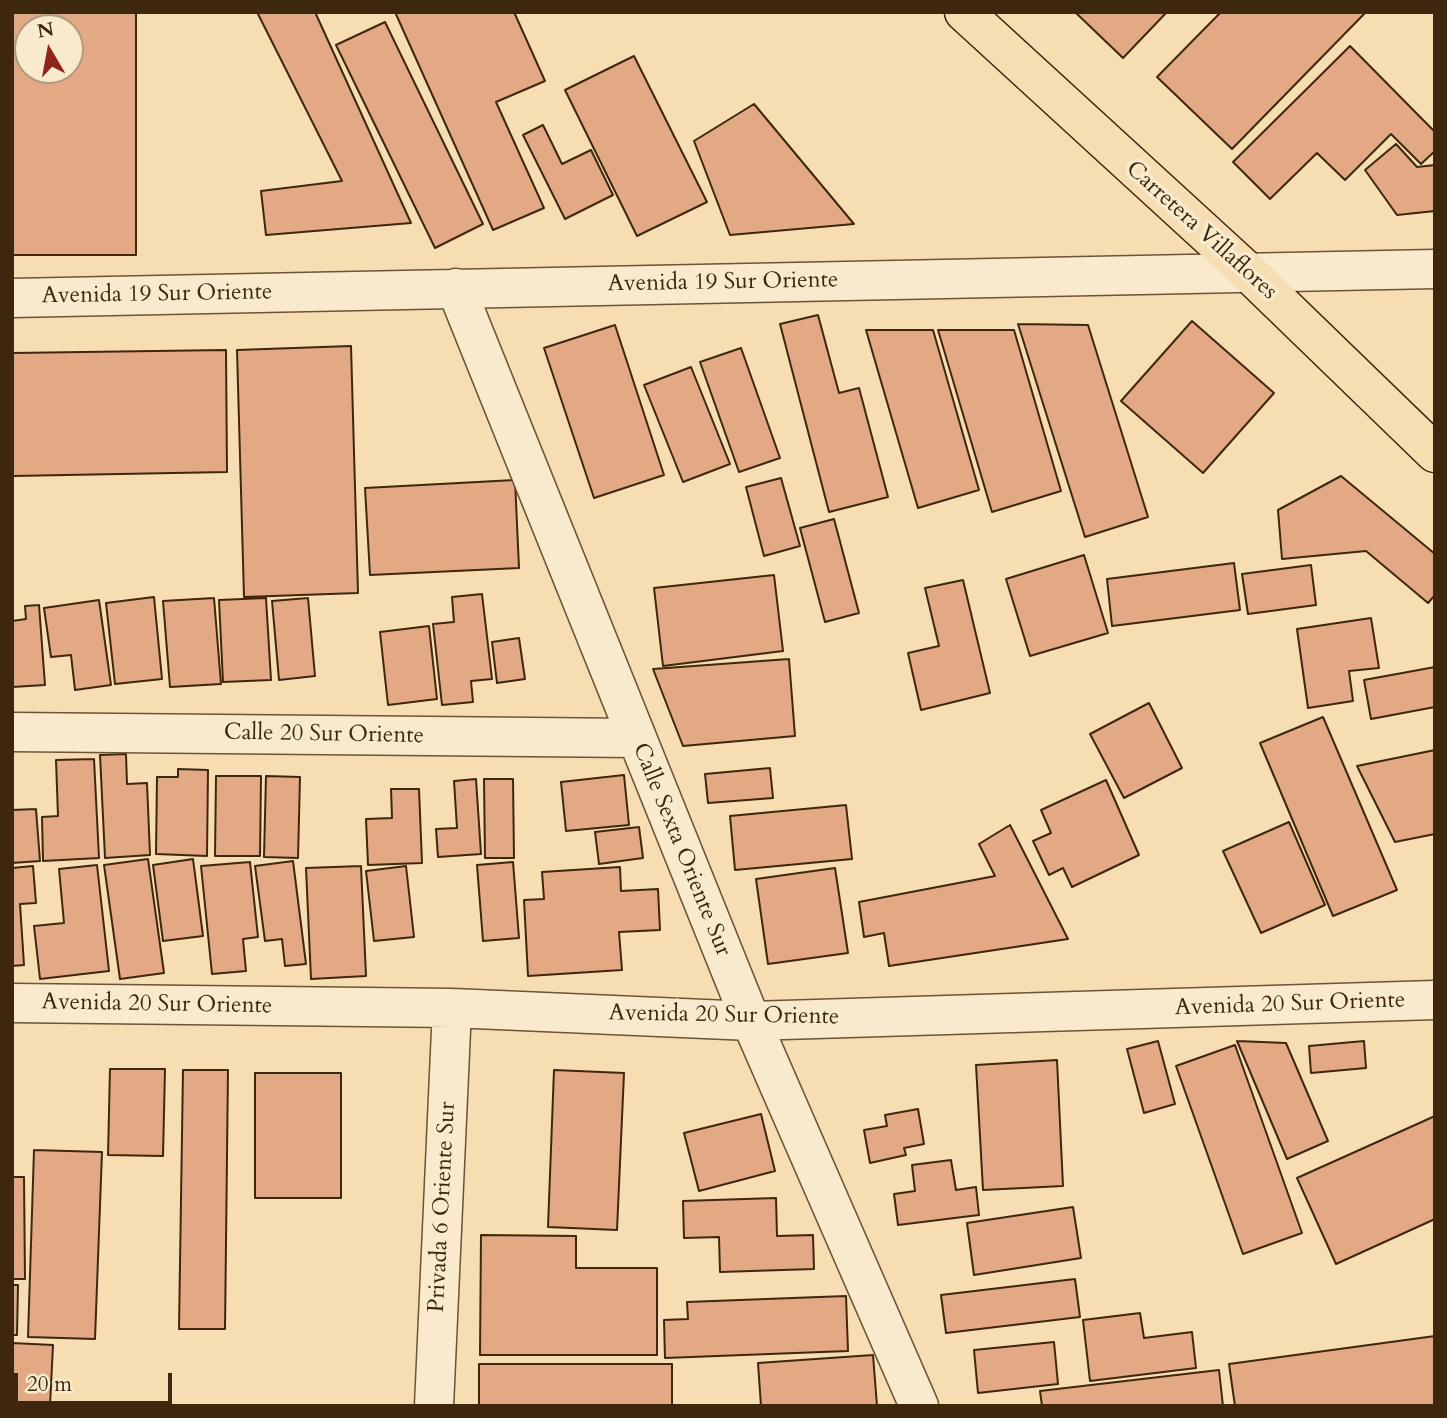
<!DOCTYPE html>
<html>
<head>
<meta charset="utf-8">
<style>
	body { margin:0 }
	#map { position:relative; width:1447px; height:1418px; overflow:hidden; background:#f6ddb2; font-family:Cardo,serif }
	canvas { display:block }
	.frame { position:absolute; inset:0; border:14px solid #3e270d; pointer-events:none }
	.north { position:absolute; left:14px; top:14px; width:70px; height:70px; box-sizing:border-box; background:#f9e9cd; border:2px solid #ae9b80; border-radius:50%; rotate:350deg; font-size:19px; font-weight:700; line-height:28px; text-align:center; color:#3e270d }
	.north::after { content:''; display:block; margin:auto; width:24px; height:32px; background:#8f2418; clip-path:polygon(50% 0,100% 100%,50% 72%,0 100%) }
	.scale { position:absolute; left:14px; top:1373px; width:158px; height:32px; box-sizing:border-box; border:4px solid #3e270d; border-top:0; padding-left:9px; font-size:21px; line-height:24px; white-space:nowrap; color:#3e270d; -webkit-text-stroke:5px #f9e9cd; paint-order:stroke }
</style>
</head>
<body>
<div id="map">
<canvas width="1447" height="1418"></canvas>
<div class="frame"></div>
<div class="north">N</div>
<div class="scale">20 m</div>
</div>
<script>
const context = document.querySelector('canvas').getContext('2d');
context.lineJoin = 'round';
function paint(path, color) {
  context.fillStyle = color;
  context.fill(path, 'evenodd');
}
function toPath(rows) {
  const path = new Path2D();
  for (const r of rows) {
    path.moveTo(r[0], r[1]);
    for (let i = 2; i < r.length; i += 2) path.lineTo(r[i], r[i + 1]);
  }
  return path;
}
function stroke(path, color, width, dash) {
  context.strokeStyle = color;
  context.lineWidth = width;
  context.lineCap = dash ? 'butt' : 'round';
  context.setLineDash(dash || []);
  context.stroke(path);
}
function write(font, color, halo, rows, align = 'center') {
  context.font = font + ' Cardo,serif';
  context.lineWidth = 7;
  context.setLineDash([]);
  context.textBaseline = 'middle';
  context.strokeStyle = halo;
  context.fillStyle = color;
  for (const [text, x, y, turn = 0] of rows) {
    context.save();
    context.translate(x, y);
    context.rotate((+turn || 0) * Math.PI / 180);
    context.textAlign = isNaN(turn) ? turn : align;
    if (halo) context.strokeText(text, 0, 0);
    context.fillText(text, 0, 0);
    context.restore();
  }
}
const building = toPath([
	[12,12,136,12,136,255,12,255,12,12],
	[28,28,70,28,70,70,28,70,28,28],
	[257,12,315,12,411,223,266,235,261,191,342,181,257,12],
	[395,12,514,12,545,81,496,102,544,208,493,230,395,12],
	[1075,12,1167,12,1123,58,1075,12],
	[1221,12,1366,12,1232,149,1157,77,1221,12],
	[385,22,483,224,435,248,336,45,385,22],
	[1350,46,1435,132,1435,151,1421,164,1391,134,1345,180,1317,153,1270,199,1233,162,1350,46],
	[634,56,707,202,637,236,565,90,634,56],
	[754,104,854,224,730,235,694,141,754,104],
	[543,125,562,164,591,150,613,195,565,219,523,135,543,125],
	[1396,144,1417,167,1435,165,1435,211,1397,215,1365,170,1396,144],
	[818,315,839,393,859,388,888,497,829,512,780,324,818,315],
	[1192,321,1274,393,1203,473,1121,401,1192,321],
	[1018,324,1088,325,1148,517,1085,537,1018,324],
	[615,325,664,475,594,498,544,348,615,325],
	[866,330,933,330,979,490,918,508,866,330],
	[938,330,1014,330,1061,491,992,512,938,330],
	[351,346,358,593,244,597,237,350,351,346],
	[741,348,780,458,739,472,700,362,741,348],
	[226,350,227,472,12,476,12,353,226,350],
	[691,367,730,464,683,482,644,385,691,367],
	[1341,476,1435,554,1435,595,1428,603,1366,551,1282,559,1278,510,1341,476],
	[781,478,800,546,764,556,746,487,781,478],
	[515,480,519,568,370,575,365,488,515,480],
	[834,519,859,613,825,622,800,528,834,519],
	[1084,555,1108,633,1030,656,1006,579,1084,555],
	[1234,563,1240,610,1112,626,1107,579,1234,563],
	[1311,565,1316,605,1248,614,1242,574,1311,565],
	[774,575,783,651,663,666,654,588,774,575],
	[963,580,990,693,921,710,908,653,939,646,925,588,963,580],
	[482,594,492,679,471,681,473,702,442,705,433,624,454,622,452,597,482,594],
	[154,597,162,679,115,684,106,603,154,597],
	[214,598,221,684,170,687,163,601,214,598],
	[266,598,271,680,223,682,219,600,266,598],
	[308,598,315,676,279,680,272,601,308,598],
	[99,600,111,685,75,690,71,655,51,657,44,608,99,600],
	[39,605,45,685,12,687,12,621,26,619,25,606,39,605],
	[1371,618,1379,668,1349,671,1353,701,1308,708,1297,629,1371,618],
	[429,626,437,699,388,705,380,632,429,626],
	[519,638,525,679,497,683,492,642,519,638],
	[789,659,795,736,683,746,653,669,789,659],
	[1435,667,1435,707,1371,719,1364,680,1435,667],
	[1149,703,1182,768,1124,798,1090,734,1149,703],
	[1323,717,1397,890,1333,916,1260,743,1323,717],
	[1435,750,1435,834,1395,842,1357,766,1435,750],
	[126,754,127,784,147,783,150,855,105,858,100,755,126,754],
	[94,759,99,858,43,861,42,817,58,816,56,760,94,759],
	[770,768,773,798,708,803,705,774,770,768],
	[178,769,208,770,207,856,156,854,157,777,178,777,178,769],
	[624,775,629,825,566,831,561,782,624,775],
	[216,776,261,776,260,856,215,856,216,776],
	[266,776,300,777,298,858,264,857,266,776],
	[476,779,481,854,438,857,436,829,457,828,454,781,476,779],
	[484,779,513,779,514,858,485,858,484,779],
	[1106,780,1139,855,1072,887,1063,868,1049,875,1033,841,1051,833,1041,810,1106,780],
	[391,789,419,789,422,863,368,865,366,819,392,818,391,789],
	[846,805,852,859,735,870,730,816,846,805],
	[36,809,40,861,12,863,12,810,36,809],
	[1289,822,1325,905,1261,933,1223,851,1289,822],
	[1010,825,1068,939,889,966,884,933,864,937,859,902,995,876,979,844,1010,825],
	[639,827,643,858,599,864,595,832,639,827],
	[148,859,164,973,120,979,104,865,148,859],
	[193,859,203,936,163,941,153,865,193,859],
	[293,861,306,964,285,966,282,939,265,941,255,866,293,861],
	[250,862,258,937,243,939,246,971,212,974,201,866,250,862],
	[513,862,519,938,483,941,477,865,513,862],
	[97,865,109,971,40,979,34,926,64,923,59,869,97,865],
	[33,866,36,903,20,904,24,965,12,966,12,868,33,866],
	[361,866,366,976,311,979,306,868,361,866],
	[406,866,414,937,374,941,366,871,406,866],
	[620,867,621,891,658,889,660,930,619,932,622,970,528,976,524,900,544,899,542,872,620,867],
	[835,868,848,953,768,964,756,879,835,868],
	[1158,1041,1175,1104,1144,1113,1127,1049,1158,1041],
	[1237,1041,1286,1043,1328,1141,1287,1159,1237,1041],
	[1364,1041,1366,1068,1311,1073,1309,1046,1364,1041],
	[1235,1045,1302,1233,1243,1254,1176,1066,1235,1045],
	[1057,1060,1063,1186,983,1190,976,1065,1057,1060],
	[110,1069,165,1069,163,1156,108,1155,110,1069],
	[183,1070,228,1070,225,1329,179,1329,183,1070],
	[554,1070,624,1073,617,1230,548,1227,554,1070],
	[255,1073,341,1073,341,1198,255,1198,255,1073],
	[918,1109,924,1144,904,1148,906,1155,870,1163,864,1130,887,1126,885,1115,918,1109],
	[761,1114,775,1171,699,1191,684,1133,761,1114],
	[1435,1116,1435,1219,1336,1264,1297,1178,1435,1116],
	[34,1150,102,1152,95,1339,28,1337,34,1150],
	[951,1160,956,1190,976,1187,979,1215,898,1225,894,1194,915,1191,912,1165,951,1160],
	[12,1177,24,1177,25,1279,12,1279,12,1177],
	[776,1198,777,1236,813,1235,814,1269,720,1272,719,1237,684,1238,683,1201,776,1198],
	[1073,1207,1081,1258,974,1275,967,1223,1073,1207],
	[481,1235,576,1236,576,1268,657,1268,657,1355,480,1355,481,1235],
	[1075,1279,1080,1317,946,1333,941,1295,1075,1279],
	[12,1285,18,1285,17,1335,12,1335,12,1285],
	[846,1296,848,1351,665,1358,664,1320,688,1319,687,1302,846,1296],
	[1140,1313,1144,1338,1192,1332,1196,1368,1090,1381,1083,1320,1140,1313],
	[1435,1336,1435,1406,1235,1406,1229,1364,1435,1336],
	[1054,1342,1058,1384,978,1393,974,1350,1054,1342],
	[12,1343,53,1345,50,1406,12,1406,12,1343],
	[873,1355,877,1406,761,1406,758,1363,873,1355],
	[479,1364,672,1364,672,1406,479,1406,479,1364],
	[1219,1370,1223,1406,1042,1406,1040,1391,1219,1370]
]);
paint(building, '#e3a884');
stroke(building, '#3e270d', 2);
const minor = toPath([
	[456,288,751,1021,919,1406],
	[12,298,1435,269],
	[12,732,635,738],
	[12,1003,452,1008,751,1021,1435,1000],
	[434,1406,452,1008]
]);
const major = toPath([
	[964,12,1248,272,1435,453]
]);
stroke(minor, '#6c5436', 41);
stroke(major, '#3e270d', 41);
stroke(minor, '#f9e9cd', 38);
stroke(major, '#f6ddb2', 38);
write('23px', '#3e270d', '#f9e9cd', [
	["Carretera Villaflores",1201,231,42],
	["Avenida 19 Sur Oriente",723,283,-1],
	["Avenida 19 Sur Oriente",157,295,-1],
	["Calle 20 Sur Oriente",324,735,1],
	["Calle Sexta Oriente Sur",681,850,68],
	["Avenida 20 Sur Oriente",157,1005,1],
	["Avenida 20 Sur Oriente",1290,1005,-2],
	["Avenida 20 Sur Oriente",724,1016,1],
	["Privada 6 Oriente Sur",443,1207,-87]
]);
</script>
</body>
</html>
